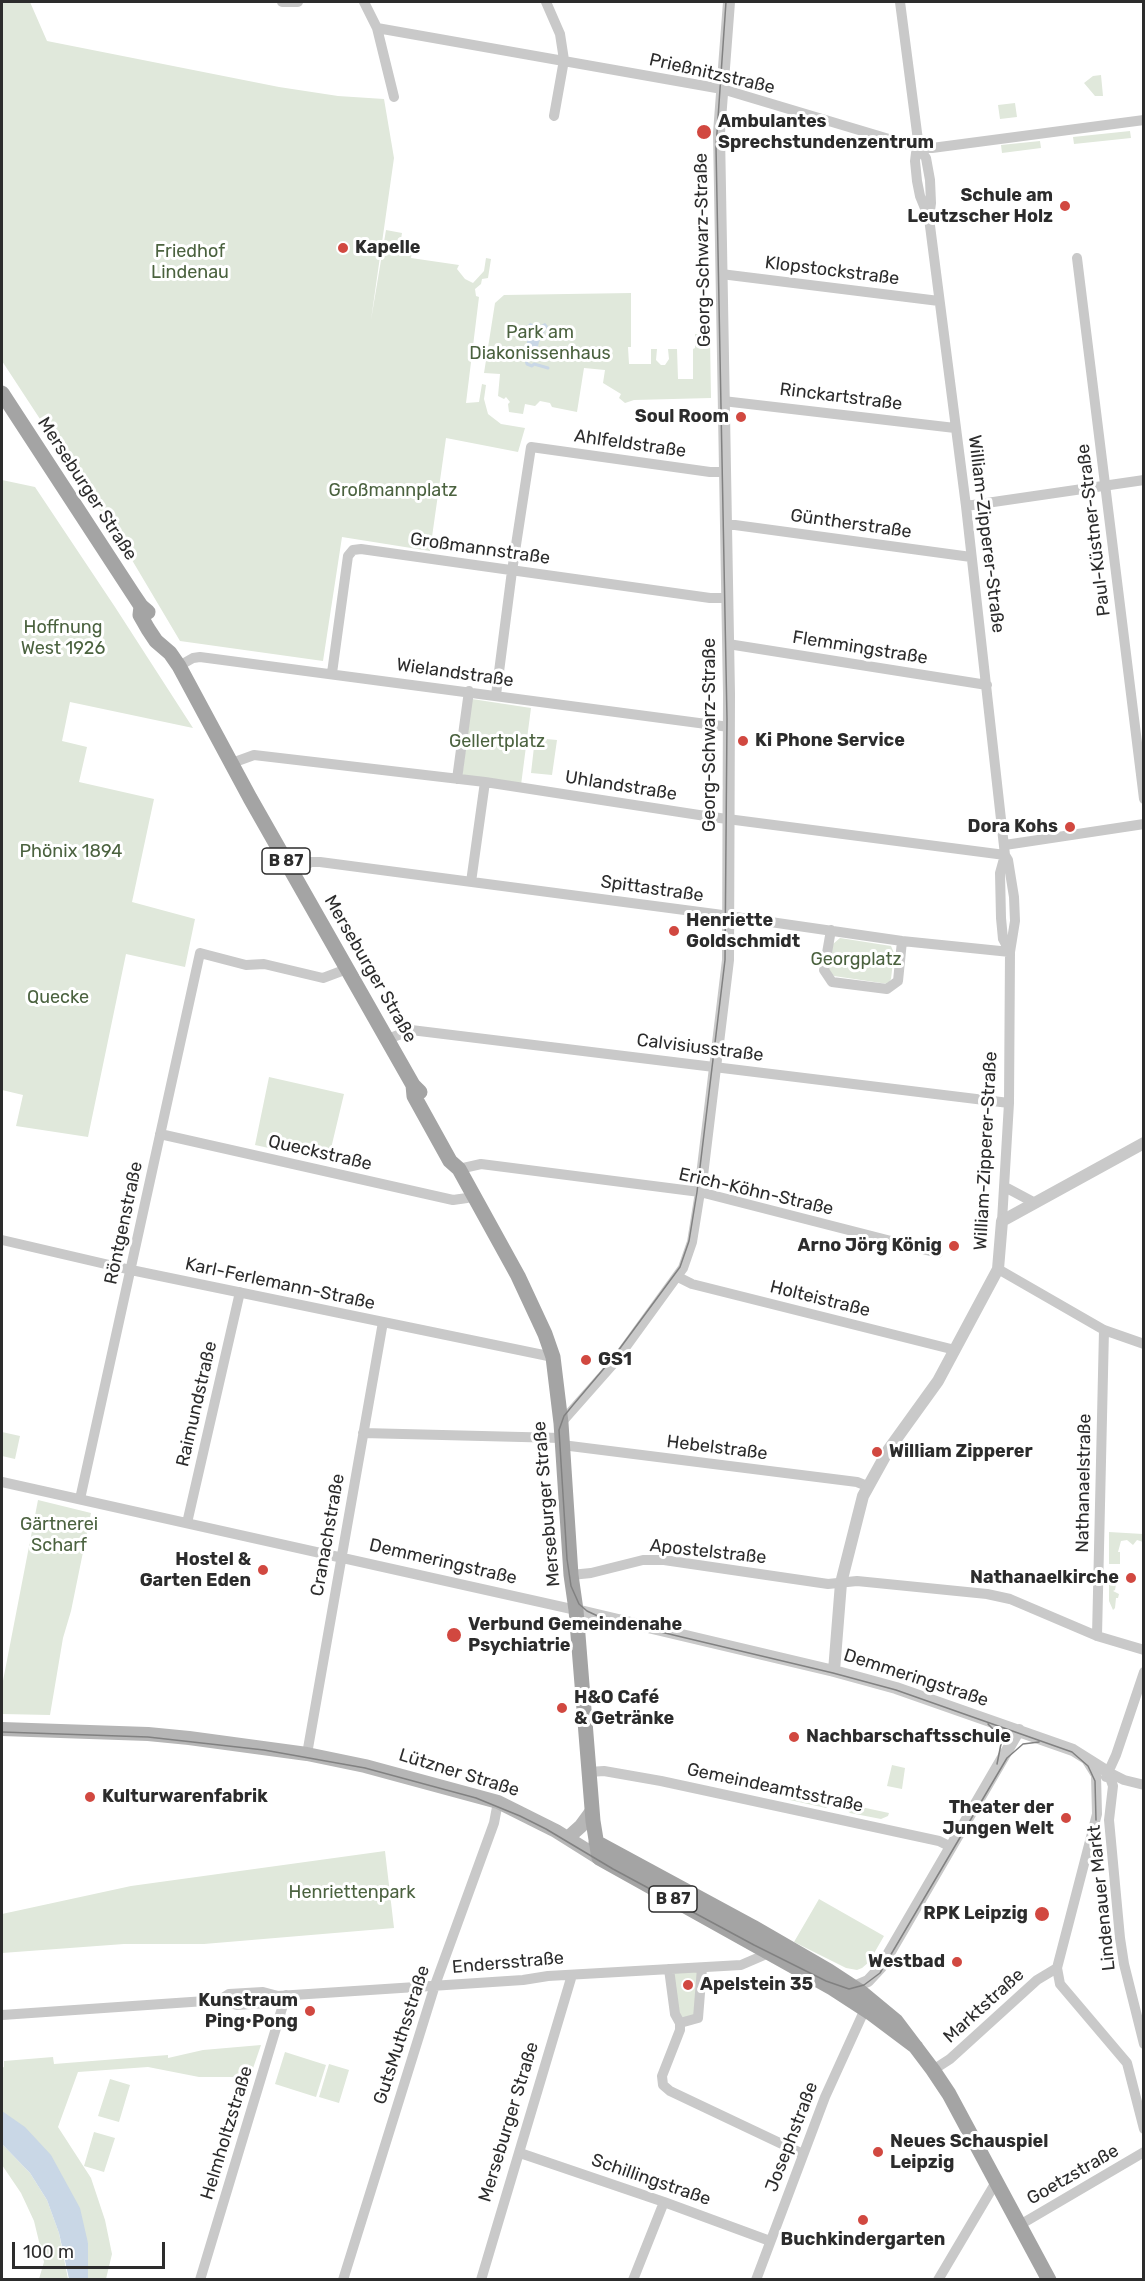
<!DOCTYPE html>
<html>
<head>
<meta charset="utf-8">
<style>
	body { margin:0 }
	#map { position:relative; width:1145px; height:2281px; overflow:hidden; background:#fff; font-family:Rubik,sans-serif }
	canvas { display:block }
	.frame { position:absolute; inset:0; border:3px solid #2c2c2c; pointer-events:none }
	.scale { position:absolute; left:12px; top:2242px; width:153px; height:27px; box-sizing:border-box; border:3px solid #2c2c2c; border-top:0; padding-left:8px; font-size:18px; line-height:21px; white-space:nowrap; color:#2c2c2c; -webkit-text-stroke:4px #fff; paint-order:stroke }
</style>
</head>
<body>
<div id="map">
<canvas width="1145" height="2281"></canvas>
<div class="frame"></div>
<div class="scale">100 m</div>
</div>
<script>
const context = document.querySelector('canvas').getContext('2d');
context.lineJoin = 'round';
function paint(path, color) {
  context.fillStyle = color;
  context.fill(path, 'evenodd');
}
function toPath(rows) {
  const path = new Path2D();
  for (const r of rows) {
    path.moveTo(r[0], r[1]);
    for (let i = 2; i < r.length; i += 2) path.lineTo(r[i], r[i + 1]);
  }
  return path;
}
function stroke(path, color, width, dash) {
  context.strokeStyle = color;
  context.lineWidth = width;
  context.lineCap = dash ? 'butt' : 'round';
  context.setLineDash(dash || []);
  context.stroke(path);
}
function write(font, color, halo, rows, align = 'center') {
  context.font = font + ' Rubik,sans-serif';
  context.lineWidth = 6;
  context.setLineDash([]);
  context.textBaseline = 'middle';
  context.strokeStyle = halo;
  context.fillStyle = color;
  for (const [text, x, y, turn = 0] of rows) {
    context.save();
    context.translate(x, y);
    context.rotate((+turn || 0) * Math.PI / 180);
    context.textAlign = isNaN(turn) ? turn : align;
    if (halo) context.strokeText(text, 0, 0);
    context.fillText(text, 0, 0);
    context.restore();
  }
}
paint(toPath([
	[2,2,30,2,47,41,279,87,338,96,384,99,394,158,371,320,386,230,402,233,400,245,413,247,411,258,459,265,457,269,465,279,473,283,484,271,486,258,491,259,488,278,482,279,481,284,475,289,476,296,479,297,466,403,479,402,482,384,486,385,484,399,488,414,501,424,525,428,518,452,446,438,430,551,342,537,323,661,180,641,129,555,2,361],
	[1101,75,1103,96,1095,96,1084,83,1093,76],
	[1015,103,1017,117,1000,119,998,105],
	[1130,131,1131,138,1074,144,1073,137],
	[1040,141,1041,148,1002,153,1001,145],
	[631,293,631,347,628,347,629,364,651,364,651,349,657,349,656,360,661,365,665,365,669,359,668,349,677,349,678,379,693,379,693,349,695,348,695,334,704,334,710,338,711,398,634,400,625,403,619,398,621,394,603,383,605,370,584,368,577,412,552,407,550,403,540,401,535,406,525,404,523,414,509,412,508,404,510,402,506,397,504,399,498,396,500,374,484,373,495,303,504,295],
	[2,480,35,487,115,607,193,728,70,702,62,741,87,747,79,782,154,799,132,902,195,919,185,967,126,954,88,1137,16,1126,23,1095,2,1090],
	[472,699,531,708,521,785,462,777],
	[535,738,557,740,552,775,531,773],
	[840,938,891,946,894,953,891,979,888,984,834,976,828,969,833,944],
	[269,1077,344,1094,328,1161,255,1145],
	[2,1432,20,1436,15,1459,2,1456],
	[38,1500,91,1513,71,1611,63,1638,50,1715,2,1714,2,1686],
	[1109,1532,1143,1534,1143,1542,1137,1540,1133,1545,1127,1540,1121,1541,1118,1552,1120,1552,1120,1564,1109,1564],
	[1109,1571,1118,1574,1115,1590,1113,1591,1119,1594,1118,1598,1116,1598,1115,1608,1113,1610,1109,1601],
	[892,1765,905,1768,902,1789,887,1786],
	[791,1792,833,1801,833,1804,826,1808,790,1800],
	[847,1804,889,1813,888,1816,881,1819,850,1813,847,1810],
	[385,1851,394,1928,204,1944,124,1944,2,1953,2,1914,131,1886],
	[819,1899,884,1936,869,1962,862,1968,857,1970,846,1968,794,1942],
	[702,1968,699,2015,680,2023,669,1969],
	[261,2045,250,2077,199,2077,148,2067,78,2072,58,2127,91,2178,105,2220,112,2254,106,2279,88,2279,88,2243,2,2111,2,2068,4,2067,4,2061,53,2057,54,2064,168,2055,168,2058,203,2050],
	[285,2052,326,2065,316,2097,275,2084],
	[329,2064,349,2070,339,2103,319,2097],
	[110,2079,130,2085,119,2122,98,2116],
	[94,2132,115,2138,104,2172,84,2166],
	[2,2144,30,2173,47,2200,59,2233,68,2279,39,2279,44,2262,34,2221,21,2193,2,2165]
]), '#e0e8db');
paint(toPath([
	[530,323,539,326,545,323,548,326,539,342,536,355,525,356,522,349,527,343,527,326],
	[2,2111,25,2127,51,2155,80,2208,88,2243,88,2279,69,2279,59,2233,47,2200,30,2173,2,2144]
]), '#c9d7e6');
stroke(toPath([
	[525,356,527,364,532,366,534,364,548,368]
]), '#c9d7e6', 3);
stroke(toPath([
	[282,2,298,2],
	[364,2,377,28,394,97],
	[546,2,560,34,564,60,554,116],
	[900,2,919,148,926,158,930,180,931,203,929,218],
	[377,28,722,89,919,148,932,148,1144,120],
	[919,148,916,153,915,161,917,181,920,196,929,218,966,506,1005,855,1008,860,1014,897,1015,921,1010,952,1009,1103,1002,1221],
	[1077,258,1144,799],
	[721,274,939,301],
	[723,401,955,428],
	[966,506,1144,480],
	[727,525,735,525,971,557],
	[728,644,987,685],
	[179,666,193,658,200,657,729,727],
	[332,673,348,556,353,550,361,549,710,598,727,598],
	[496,695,512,571,531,447,710,472,724,472],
	[232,763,254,755,485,782,712,817,1005,855],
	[457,779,469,691],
	[1005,845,1144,824],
	[1005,855,1000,873,1001,918,1003,939,1010,952],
	[292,872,311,862,320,862,715,914,902,941,1010,952],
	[471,882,485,782],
	[831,930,824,970,832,982,887,989,898,981,902,941],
	[388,1039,411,1030,1009,1103],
	[160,1134,453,1200,467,1198,473,1195],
	[459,1169,481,1164,700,1192,938,1253],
	[1005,1187,1035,1203],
	[2,1240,131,1270,553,1357],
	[998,1269,1104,1330,1144,1344],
	[678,1277,692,1284,955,1350],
	[561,1423,614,1363,683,1268,692,1242,700,1192],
	[363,1433,561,1438],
	[562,1445,857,1482,867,1486],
	[2,1482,576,1610],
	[80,1499,200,953,246,965,264,964,323,978,347,969],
	[187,1523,240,1292],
	[571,1575,591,1573,643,1560,664,1560,828,1584,857,1581,987,1594,1010,1599,1097,1636,1144,1650],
	[1097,1636,1104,1330],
	[307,1754,383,1322],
	[1086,1759,1096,1775,1097,1814,1057,1968,1060,1984,1127,2063,1144,2129],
	[589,1772,604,1771,661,1781,939,1841,951,1847],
	[1108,1772,1113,1786,1109,1820,1120,1938,1124,1964,1144,2044],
	[1108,1772,1124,1780,1144,1785],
	[1106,1777,1116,1755,1144,1672],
	[669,1969,675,2014,680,2023,680,2030,662,2076,663,2085,670,2091,803,2154],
	[220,2000,229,1994,263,1992,278,1996,523,1980,548,1976,741,1965,769,1953],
	[2,2015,220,2000,237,2005,265,2003,278,1996],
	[680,2023,698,2018,702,1968],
	[933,2070,950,2059,1037,1980,1057,1968],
	[520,2153,664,2202,770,2241],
	[1018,2226,1144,2152],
	[200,2280,286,1995],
	[343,2280,435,1985,494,1823,498,1802],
	[481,2280,572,1975],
	[633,2280,664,2202],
	[756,2280,825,2097,865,2009],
	[938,2280,996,2182]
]), '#c9c9c9', 10);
stroke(toPath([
	[700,1192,728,960,729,694,719,133,729,2],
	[576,1610,834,1671,896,1688,1073,1750,1108,1772],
	[834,1671,841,1583,863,1496,889,1449,938,1381,998,1269,1002,1221,1144,1143],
	[849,1989,868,1981,881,1967,1019,1730]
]), '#c9c9c9', 12);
stroke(toPath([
	[2,1729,148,1734,189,1738,307,1754,365,1766,498,1802,556,1831,599,1858],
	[571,1835,581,1826,592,1811]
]), '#b6b6b6', 14);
stroke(toPath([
	[2,393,133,594,141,606,148,612],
	[141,606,140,615,148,629,156,641,170,653,179,666,250,798,413,1085,420,1092],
	[413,1085,414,1096,450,1161,459,1169,518,1276,545,1334,553,1357,561,1423,571,1575,576,1610,593,1821,599,1858,832,1988,872,2014,916,2047],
	[596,1842,753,1927,829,1971,861,1992,896,2021,933,2070,949,2094,1049,2280]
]), '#a4a4a4', 15);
stroke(toPath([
	[726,2,716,147,727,719,725,960,697,1192,689,1241,680,1267,612,1359,573,1405,564,1416,559,1430,567,1559,571,1586,579,1604,587,1611,602,1618,833,1673,896,1690,1072,1752,1088,1766,1095,1781,1096,1820],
	[988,1724,999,1735,1001,1744,997,1764],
	[2,1732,148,1737,264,1750,365,1768,476,1798,520,1816,546,1829,613,1869,754,1945,826,1981,849,1989,864,1985,880,1973,1007,1758,1023,1744,1039,1742]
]), '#818181', 1.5);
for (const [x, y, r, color] of [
	[704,132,8,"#d14840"],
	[1065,206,6,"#d14840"],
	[343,248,6,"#d14840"],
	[741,417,6,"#d14840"],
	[743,741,6,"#d14840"],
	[1070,827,6,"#d14840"],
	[674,931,6,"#d14840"],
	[954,1246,6,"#d14840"],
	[586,1360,6,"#d14840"],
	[877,1452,6,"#d14840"],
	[263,1570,6,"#d14840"],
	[1131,1578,6,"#d14840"],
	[454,1635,8,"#d14840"],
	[562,1708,6,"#d14840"],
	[794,1737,6,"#d14840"],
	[90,1797,6,"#d14840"],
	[1066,1818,6,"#d14840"],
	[1042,1914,8,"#d14840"],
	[957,1962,6,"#d14840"],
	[688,1985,6,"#d14840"],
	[310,2011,6,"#d14840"],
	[878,2152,6,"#d14840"],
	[863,2220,6,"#d14840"]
]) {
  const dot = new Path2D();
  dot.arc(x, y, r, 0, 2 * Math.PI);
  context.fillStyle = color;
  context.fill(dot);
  stroke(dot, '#fff', 2);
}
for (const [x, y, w] of [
	[286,861,48],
	[673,1899,48]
]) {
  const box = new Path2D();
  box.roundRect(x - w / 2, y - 13, w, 26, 4.5);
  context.fillStyle = '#fff';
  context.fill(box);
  stroke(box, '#2c2c2c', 1.5);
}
write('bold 16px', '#2c2c2c', null, [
	["B 87",286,861],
	["B 87",673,1899]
]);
write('18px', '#2c2c2c', '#fff', [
	["Prießnitzstraße",712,74,13],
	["Georg-Schwarz-Straße",703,250,-91],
	["Klopstockstraße",832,271,7],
	["Rinckartstraße",841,397,7],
	["Ahlfeldstraße",630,444,8],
	["Merseburger Straße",87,489,57],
	["Güntherstraße",851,524,8],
	["Paul-Küstner-Straße",1094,530,-97],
	["William-Zipperer-Straße",986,534,83],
	["Großmannstraße",480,549,8],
	["Flemmingstraße",860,648,9],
	["Wielandstraße",455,673,8],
	["Georg-Schwarz-Straße",710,735,-90],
	["Uhlandstraße",621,786,9],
	["Spittastraße",652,889,8],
	["Merseburger Straße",370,969,60],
	["Calvisiusstraße",700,1048,7],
	["William-Zipperer-Straße",986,1151,-87],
	["Queckstraße",320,1153,13],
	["Erich-Köhn-Straße",756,1192,13],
	["Röntgenstraße",124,1223,-78],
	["Karl-Ferlemann-Straße",280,1284,12],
	["Holteistraße",820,1299,14],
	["Raimundstraße",197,1404,-77],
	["Hebelstraße",717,1448,7],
	["Nathanaelstraße",1084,1483,-89],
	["Merseburger Straße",547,1504,-95],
	["Cranachstraße",328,1535,-80],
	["Apostelstraße",708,1552,6],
	["Demmeringstraße",443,1562,13],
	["Demmeringstraße",916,1678,18],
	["Lützner Straße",459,1773,17],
	["Gemeindeamtsstraße",775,1788,12],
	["Lindenauer Markt",1102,1898,-96],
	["Endersstraße",508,1963,-5],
	["Marktstraße",984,2006,-42],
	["GutsMuthsstraße",402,2035,-72],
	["Merseburger Straße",509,2122,-73],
	["Helmholtzstraße",227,2133,-73],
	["Josephstraße",792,2137,-69],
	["Goetzstraße",1073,2175,-30],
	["Schillingstraße",651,2180,19]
]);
write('bold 18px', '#2c2c2c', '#fff', [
	["Ambulantes",718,122],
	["Sprechstundenzentrum",718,143],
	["Schule am",1053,196,"right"],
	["Leutzscher Holz",1053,217,"right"],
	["Kapelle",355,248],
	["Soul Room",729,417,"right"],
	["Ki Phone Service",755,741],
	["Dora Kohs",1058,827,"right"],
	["Henriette",686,921],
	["Goldschmidt",686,942],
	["Arno Jörg König",942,1246,"right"],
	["GS1",598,1360],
	["William Zipperer",889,1452],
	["Hostel &",251,1560,"right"],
	["Garten Eden",251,1581,"right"],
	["Nathanaelkirche",1119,1578,"right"],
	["Verbund Gemeindenahe",468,1625],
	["Psychiatrie",468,1646],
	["H&O Café",574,1698],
	["& Getränke",574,1719],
	["Nachbarschaftsschule",806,1737],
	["Kulturwarenfabrik",102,1797],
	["Theater der",1054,1808,"right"],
	["Jungen Welt",1054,1829,"right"],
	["RPK Leipzig",1028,1914,"right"],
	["Westbad",945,1962,"right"],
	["Apelstein 35",700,1985],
	["Kunstraum",298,2001,"right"],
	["Ping•Pong",298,2022,"right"],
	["Neues Schauspiel",890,2142],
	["Leipzig",890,2163],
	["Buchkindergarten",863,2240,"center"]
], 'left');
write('18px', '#4b623f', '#fff', [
	["Friedhof",190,252],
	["Lindenau",190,273],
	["Park am",540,333],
	["Diakonissenhaus",540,354],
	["Großmannplatz",393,491],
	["Hoffnung",63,628],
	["West 1926",63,649],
	["Gellertplatz",497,742],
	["Phönix 1894",71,852],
	["Georgplatz",856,960],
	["Quecke",58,998],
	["Gärtnerei",59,1525],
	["Scharf",59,1546],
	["Henriettenpark",352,1893]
]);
</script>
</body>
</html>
